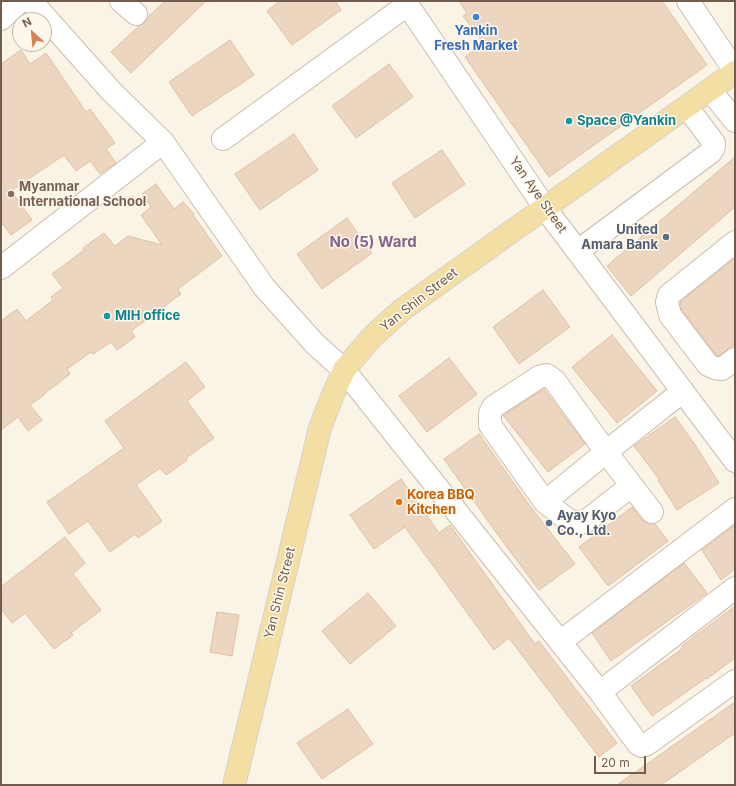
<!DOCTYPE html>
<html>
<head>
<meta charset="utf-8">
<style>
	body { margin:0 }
	#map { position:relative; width:736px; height:786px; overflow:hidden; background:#faf4e6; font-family:Inter,sans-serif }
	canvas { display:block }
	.frame { position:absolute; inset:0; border:2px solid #715d4d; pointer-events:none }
	.north { position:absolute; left:12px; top:12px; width:40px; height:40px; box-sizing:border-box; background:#fdf8eb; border:1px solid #c5baac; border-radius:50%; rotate:333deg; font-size:11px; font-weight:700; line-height:16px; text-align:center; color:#715d4d }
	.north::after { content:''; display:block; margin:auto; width:14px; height:18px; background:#d88156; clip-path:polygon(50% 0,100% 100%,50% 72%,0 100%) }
	.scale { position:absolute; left:594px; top:756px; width:52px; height:18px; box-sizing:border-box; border:2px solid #715d4d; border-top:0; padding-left:5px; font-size:12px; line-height:14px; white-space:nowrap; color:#715d4d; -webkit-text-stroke:3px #fdf8eb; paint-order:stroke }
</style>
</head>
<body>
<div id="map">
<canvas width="736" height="786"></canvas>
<div class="frame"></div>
<div class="north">N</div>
<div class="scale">20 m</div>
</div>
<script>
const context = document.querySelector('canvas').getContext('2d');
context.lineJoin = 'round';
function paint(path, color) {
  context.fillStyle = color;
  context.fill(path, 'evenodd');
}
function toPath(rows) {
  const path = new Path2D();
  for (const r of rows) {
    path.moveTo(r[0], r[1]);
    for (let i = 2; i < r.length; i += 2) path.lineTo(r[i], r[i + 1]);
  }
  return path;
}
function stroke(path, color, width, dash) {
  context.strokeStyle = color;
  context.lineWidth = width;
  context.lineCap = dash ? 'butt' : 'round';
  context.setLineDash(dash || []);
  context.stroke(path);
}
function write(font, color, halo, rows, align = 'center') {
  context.font = font + ' Inter,sans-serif';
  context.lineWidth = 3;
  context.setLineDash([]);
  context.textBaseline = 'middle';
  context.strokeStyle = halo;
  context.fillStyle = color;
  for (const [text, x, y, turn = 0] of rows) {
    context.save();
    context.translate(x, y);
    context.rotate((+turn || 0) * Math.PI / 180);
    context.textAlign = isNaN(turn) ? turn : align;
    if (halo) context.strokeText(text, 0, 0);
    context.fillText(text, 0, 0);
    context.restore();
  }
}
const building = toPath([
	[165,1,206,1,131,73,111,52,139,26,145,22,147,18,165,1],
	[280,1,335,1,341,10,292,45,267,11,280,1],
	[459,1,662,1,707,65,549,177,465,57,484,43,463,16,467,13,459,1],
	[230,40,254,75,192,116,169,82,230,40],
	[21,50,30,64,46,53,86,112,90,109,115,143,106,149,116,163,100,174,90,161,76,171,64,155,11,191,32,220,11,235,1,222,1,64,21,50],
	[389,64,413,97,356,138,332,106,389,64],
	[294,134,318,170,260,210,235,174,294,134],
	[442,150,465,184,415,218,392,183,442,150],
	[735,157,735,207,631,296,607,266,735,157],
	[156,184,174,209,183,202,194,214,193,215,222,256,178,289,181,294,131,331,135,337,117,350,111,342,93,354,91,352,67,369,70,374,44,394,44,395,30,405,42,420,28,431,18,417,1,430,1,321,17,309,26,321,53,300,51,297,63,288,52,274,84,250,83,248,104,233,115,246,128,236,162,245,141,215,151,207,142,194,156,184],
	[347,218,372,253,322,289,297,254,347,218],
	[735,258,735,345,718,356,716,355,682,310,680,302,735,258],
	[543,290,570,327,519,364,493,327,543,290],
	[612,335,657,391,617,423,572,367,612,335],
	[449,358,477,394,427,432,399,396,449,358],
	[186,362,205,387,187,401,214,438,186,458,187,460,166,475,160,468,136,485,162,521,138,538,135,534,110,552,88,521,69,534,47,502,124,448,105,421,186,362],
	[544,389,585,444,548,472,503,415,544,389],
	[675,417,696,446,719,483,677,510,658,480,659,479,634,446,675,417],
	[479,434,530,506,575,564,539,590,495,531,444,459,479,434],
	[401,479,439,533,450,525,535,644,539,641,617,743,599,757,509,638,494,650,405,527,374,549,350,515,401,479],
	[632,507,642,520,647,523,655,524,668,541,608,586,579,547,632,507],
	[735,525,735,569,721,580,702,550,735,525],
	[65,537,85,563,73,574,101,610,71,633,73,635,54,649,25,613,12,623,1,609,1,587,65,537],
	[684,563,707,593,611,661,592,633,684,563],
	[368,593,396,626,350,664,322,631,368,593],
	[735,606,735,658,707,679,706,678,652,716,631,686,683,648,682,646,735,606],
	[217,612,239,615,232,656,210,652,217,612],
	[735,702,735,733,661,785,617,785,735,702],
	[348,709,373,744,322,779,297,743,348,709]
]);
paint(building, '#edd6c0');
stroke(building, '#debfa2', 1);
const minor = toPath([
	[31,1,111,91,163,142,264,287,315,344,344,370,600,692,638,744,642,746,647,744,735,681],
	[121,1,136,14],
	[405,1,545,208,735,461],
	[688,1,735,71],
	[1,19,20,1],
	[710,90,735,121],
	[223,139,407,5],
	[735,242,669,295,667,302,670,315,708,365,715,368,722,369,735,359],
	[578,251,711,152,714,147,714,143,687,107],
	[1,268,163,142],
	[545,502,568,520,577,523,585,522,631,486],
	[652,512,606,452,555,381,547,375,539,377,493,407,490,413,490,425,545,502,606,452,683,391],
	[560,642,735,509],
	[600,692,735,588]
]);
const major = toPath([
	[234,785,320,428,332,397,344,370,373,336,403,309,735,72]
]);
stroke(minor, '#cbbdad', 24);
stroke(major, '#d7d2cd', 24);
stroke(minor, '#fff', 22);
stroke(major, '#f3dea4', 22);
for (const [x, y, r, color] of [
	[476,17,4,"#3f7fe0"],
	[569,121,4,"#0f9aa8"],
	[11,194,4,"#8d6e63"],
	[666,237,4,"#5c6f8a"],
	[107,316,4,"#0f9aa8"],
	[399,502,4,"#e8710a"],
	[549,523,4,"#5c6f8a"]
]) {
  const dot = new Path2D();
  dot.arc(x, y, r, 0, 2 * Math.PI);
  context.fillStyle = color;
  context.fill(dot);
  stroke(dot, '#fdf8eb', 1.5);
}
write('bold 13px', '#366cbe', '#fdf8eb', [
	["Yankin",476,31],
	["Fresh Market",476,46]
]);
write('bold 13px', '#0d838f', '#fdf8eb', [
	["Space @Yankin",577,121],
	["MIH office",115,316]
], 'left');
write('bold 13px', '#785e54', '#fdf8eb', [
	["Myanmar",19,187],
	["International School",19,202]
], 'left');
write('13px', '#715d4d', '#fdf8eb', [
	["Yan Aye Street",538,195,55],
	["Yan Shin Street",419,300,-38],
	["Yan Shin Street",280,593,-76]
]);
write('bold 13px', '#4e5e75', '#fdf8eb', [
	["United",658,230],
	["Amara Bank",658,245],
	["Ayay Kyo",557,516,"left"],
	["Co., Ltd.",557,531,"left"]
], 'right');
write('bold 13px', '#c56008', '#fdf8eb', [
	["Korea BBQ",407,495],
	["Kitchen",407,510]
], 'left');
write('bold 15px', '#84658c', '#fdf8eb', [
	["No (5) Ward",373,242]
]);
</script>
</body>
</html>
